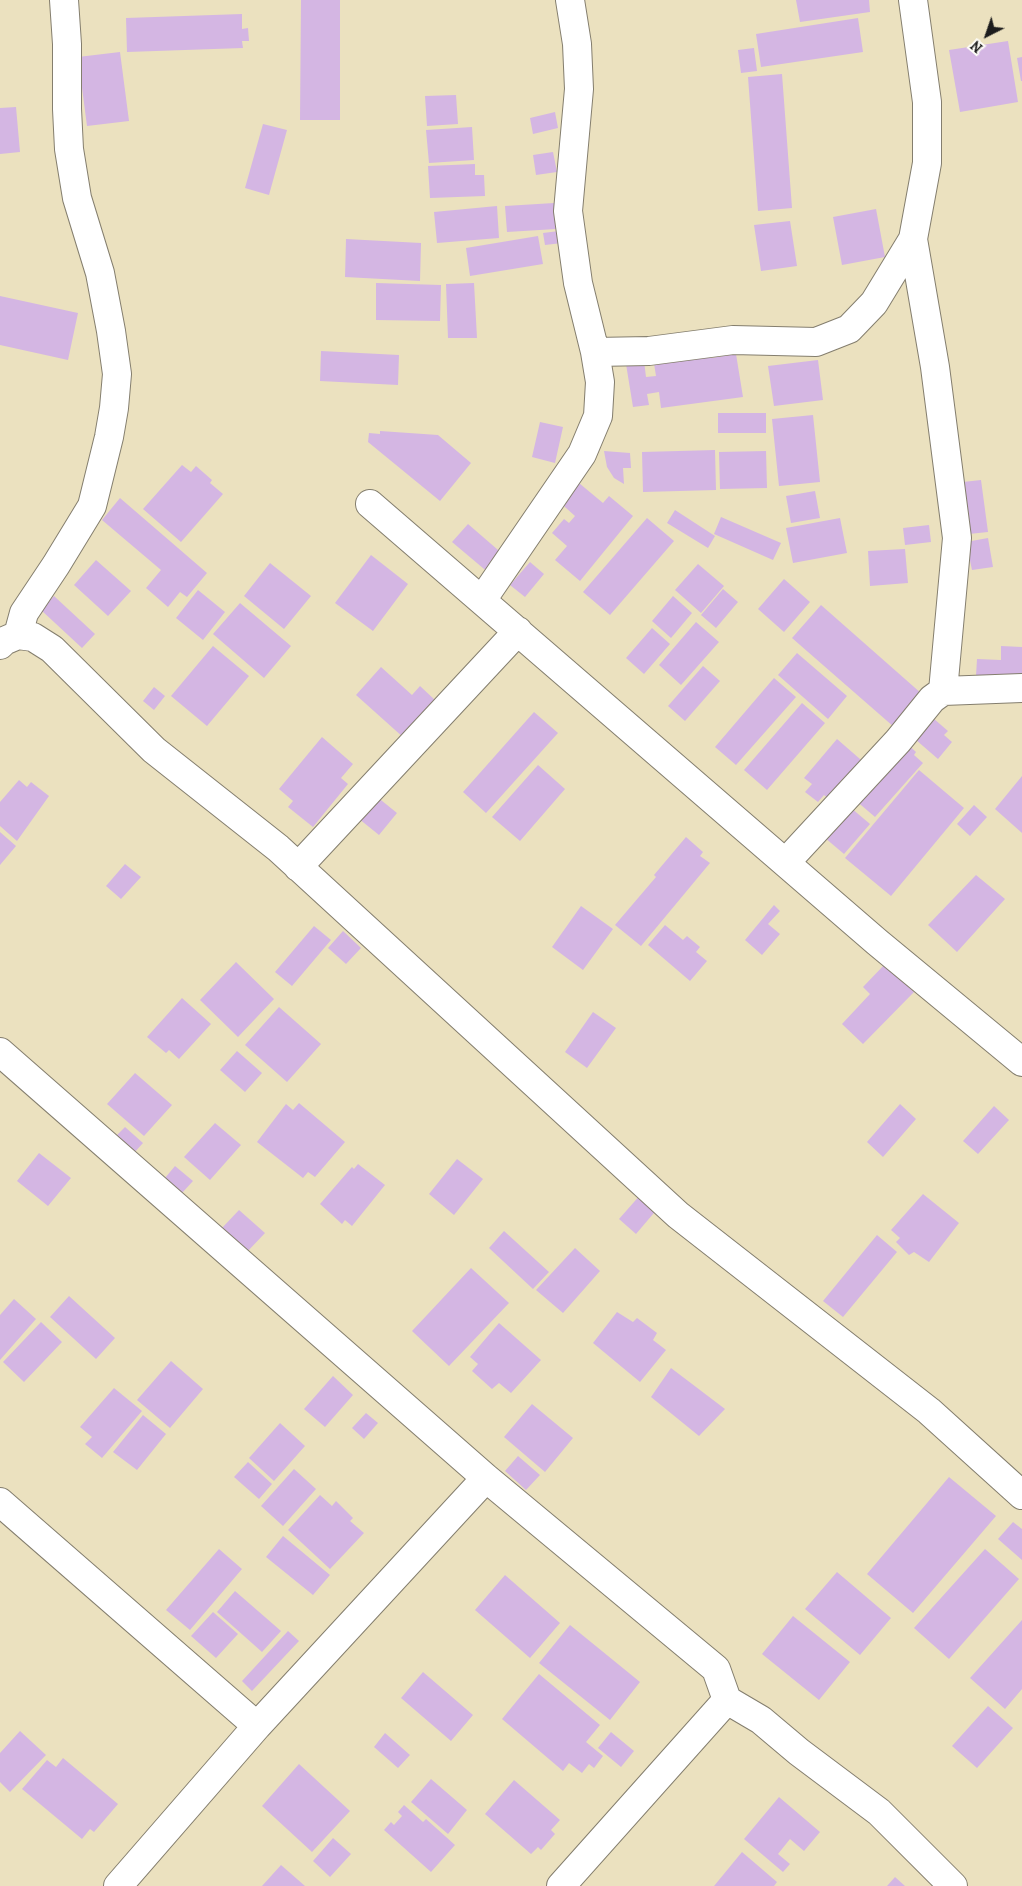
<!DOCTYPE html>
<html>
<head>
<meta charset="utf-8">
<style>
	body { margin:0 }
	#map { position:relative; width:1022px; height:1886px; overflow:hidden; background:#ebe1bf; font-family:Alegreya,serif }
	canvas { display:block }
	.north { position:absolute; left:962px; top:10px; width:50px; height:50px; -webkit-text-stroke:4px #fdfcf7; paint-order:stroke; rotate:221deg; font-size:14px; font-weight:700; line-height:20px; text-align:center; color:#1c1c1c }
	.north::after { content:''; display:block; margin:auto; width:18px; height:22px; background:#1c1c1c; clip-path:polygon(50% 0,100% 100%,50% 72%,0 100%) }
</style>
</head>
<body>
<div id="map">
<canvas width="1022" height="1886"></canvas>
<div class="north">N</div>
</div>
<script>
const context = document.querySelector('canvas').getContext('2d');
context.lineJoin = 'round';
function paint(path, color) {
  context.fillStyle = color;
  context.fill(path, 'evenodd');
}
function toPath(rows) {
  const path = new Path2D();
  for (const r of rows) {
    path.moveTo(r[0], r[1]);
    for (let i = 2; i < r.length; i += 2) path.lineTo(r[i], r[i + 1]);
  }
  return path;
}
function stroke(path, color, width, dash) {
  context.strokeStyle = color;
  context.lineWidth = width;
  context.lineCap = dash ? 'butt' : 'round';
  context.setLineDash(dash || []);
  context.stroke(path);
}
paint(toPath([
	[301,0,340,0,340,120,300,120],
	[796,0,869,0,870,12,800,22],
	[242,14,242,29,248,28,249,41,242,41,243,48,127,52,126,18],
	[858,18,863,52,761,67,756,34],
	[1008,41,1018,102,960,112,949,50],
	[754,48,757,71,741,73,738,50],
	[120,52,129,121,87,126,78,57],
	[1022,57,1022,81,1021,81,1017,58],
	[782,74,792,208,758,211,748,77],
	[456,95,458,124,427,126,425,96],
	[16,107,20,152,0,154,0,108],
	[555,112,558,128,533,134,530,118],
	[263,124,287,130,269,195,245,188],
	[472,127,474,160,429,163,426,130],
	[553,152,557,172,536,175,533,155],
	[475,164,475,175,484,175,485,196,430,198,428,166],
	[554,203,556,229,507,232,505,206],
	[497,206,499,238,437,243,434,212],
	[876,209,885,257,842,265,833,217],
	[790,221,797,266,761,271,754,225],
	[559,231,562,243,545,245,543,233],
	[538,236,543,264,470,276,466,248],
	[346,239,421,243,420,281,345,277],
	[376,283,441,285,440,321,376,320],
	[474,283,477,338,448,338,446,284],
	[0,296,78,313,68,360,0,345],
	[709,349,711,358,736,354,743,397,661,408,659,392,647,394,649,405,633,407,626,364,644,361,646,377,656,376,653,357],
	[321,351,399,355,398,385,320,381],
	[818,360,823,400,774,406,768,366],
	[718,413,766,413,766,433,718,433],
	[813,415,820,482,779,486,772,419],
	[540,422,563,427,555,463,532,457],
	[380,431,438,435,471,463,440,501,368,442,369,433,380,434],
	[715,450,716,490,643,492,642,452],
	[604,451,630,453,631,468,623,468,624,484,614,478,607,467],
	[766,451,767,488,720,489,719,452],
	[182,465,191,472,196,466,212,480,210,483,223,494,181,542,143,509],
	[573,478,603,503,609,496,633,516,580,581,555,560,567,546,552,533,564,519,569,523,575,516,556,499],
	[981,480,988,532,969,534,963,482],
	[815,491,820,518,791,523,786,496],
	[120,498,207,573,187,597,180,592,168,607,146,588,161,570,102,520],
	[675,510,715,536,708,548,667,523],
	[721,517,781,543,773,560,714,534],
	[647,518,674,541,610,615,583,592],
	[840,518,847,553,793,563,786,528],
	[468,524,505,556,490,574,452,542],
	[929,525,931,542,905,545,903,528],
	[988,538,993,567,972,570,966,542],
	[905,549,908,583,870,586,868,551],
	[371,555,408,584,373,631,335,603],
	[96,560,131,591,108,616,74,585],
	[530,562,544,574,525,597,510,585],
	[270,563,311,596,284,629,244,596],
	[698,564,724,586,701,613,675,590],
	[784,579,810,602,784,632,758,609],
	[723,589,738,602,716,628,701,615],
	[198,590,225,612,203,640,176,618],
	[54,596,95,634,82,648,41,610],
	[673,596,692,613,671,638,652,621],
	[240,603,291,646,264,678,213,634],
	[821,605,922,694,894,727,792,638],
	[696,622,719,642,681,685,659,665],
	[652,628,670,644,644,674,626,658],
	[213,646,249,676,207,726,171,696],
	[1001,646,1022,647,1022,677,976,676,977,659,1001,660],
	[797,653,847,696,828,719,778,675],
	[703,666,720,681,685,721,668,706],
	[381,667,412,695,420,686,436,701,404,738,356,695],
	[774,678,796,697,736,765,715,747],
	[154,687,165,696,154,710,143,701],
	[802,703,825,723,767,790,744,770],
	[534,712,558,733,486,813,463,792],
	[926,712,948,731,944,735,952,742,938,759,908,733],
	[322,737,353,764,341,778,348,784,313,827,288,807,293,801,279,789],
	[837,739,868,766,835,805,824,795,818,802,805,792,812,784,804,778],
	[904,741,916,752,914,755,923,763,875,817,854,799],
	[538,765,565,789,520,841,492,817],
	[919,770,964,808,891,896,845,858],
	[1022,776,1022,833,995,809],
	[19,780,27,787,31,782,49,796,17,841,0,826,0,802],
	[371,792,397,813,379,835,353,814],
	[844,802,870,824,844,854,818,832],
	[974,805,987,817,970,836,957,824],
	[0,832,16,846,0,865],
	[686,837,703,852,700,856,710,863,641,946,615,925,656,877,654,875],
	[125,864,141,877,121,899,106,886],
	[976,875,1005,899,957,952,928,925],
	[774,905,780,911,768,924,780,934,762,955,745,940],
	[581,906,613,929,583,970,552,947],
	[665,925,683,940,687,936,700,947,696,952,707,961,690,981,648,945],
	[314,926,331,940,292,986,275,972],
	[343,931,361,948,346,964,328,948],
	[236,962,274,999,238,1037,200,1000],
	[885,964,914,992,863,1044,842,1024,870,994,863,987],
	[182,998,211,1024,179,1059,169,1050,166,1053,147,1037],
	[279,1007,321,1044,287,1082,245,1045],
	[593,1012,616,1028,587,1068,565,1052],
	[237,1051,262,1073,245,1092,220,1070],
	[135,1073,172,1105,144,1136,107,1104],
	[299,1103,345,1142,315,1177,308,1172,303,1178,257,1142,286,1104,293,1110],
	[900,1104,916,1119,883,1157,867,1142],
	[994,1106,1009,1120,978,1154,963,1141],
	[215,1123,241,1145,210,1180,184,1157],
	[125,1127,143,1143,133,1154,115,1137],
	[39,1153,71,1178,48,1206,17,1181],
	[457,1159,483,1179,454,1215,429,1194],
	[358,1164,385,1185,352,1226,345,1220,342,1224,320,1204,352,1167,354,1169],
	[175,1166,193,1181,182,1193,165,1178],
	[642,1193,659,1207,636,1234,619,1219],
	[923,1194,959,1223,929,1262,914,1252,909,1255,896,1242,900,1238,891,1230],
	[239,1210,265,1233,247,1252,222,1228],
	[504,1231,549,1272,533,1289,489,1248],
	[877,1235,897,1252,843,1317,823,1301],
	[575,1248,600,1271,563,1313,536,1290],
	[471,1268,509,1303,449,1366,412,1331],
	[69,1296,115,1338,96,1359,50,1317],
	[14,1299,36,1319,0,1360,0,1315],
	[617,1312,633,1322,637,1318,657,1333,653,1340,666,1350,640,1382,593,1343],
	[41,1322,62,1342,24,1382,3,1362],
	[499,1323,541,1360,511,1393,499,1383,492,1389,472,1371,478,1364,470,1357],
	[171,1361,203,1389,170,1428,137,1400],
	[671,1368,725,1409,699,1436,651,1397],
	[333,1376,353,1395,325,1427,304,1409],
	[114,1388,142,1411,102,1458,85,1444,92,1437,80,1427],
	[532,1404,573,1438,545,1472,504,1437],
	[366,1413,378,1423,364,1439,352,1428],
	[143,1415,166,1434,137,1470,113,1452],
	[280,1423,305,1446,274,1481,249,1458],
	[518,1456,540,1475,526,1490,505,1471],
	[248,1462,272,1484,259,1499,234,1477],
	[294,1469,316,1489,283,1526,261,1506],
	[949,1477,996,1516,913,1613,867,1574],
	[320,1495,332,1506,336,1501,353,1518,350,1521,364,1533,330,1569,288,1530],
	[1013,1522,1022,1529,1022,1560,998,1539],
	[283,1536,330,1575,313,1595,266,1557],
	[219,1549,242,1569,190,1630,166,1610],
	[985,1549,1019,1579,949,1659,914,1628],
	[837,1572,891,1618,860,1655,805,1609],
	[505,1575,560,1623,530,1658,475,1610],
	[235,1591,281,1631,262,1652,217,1612],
	[213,1612,238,1634,216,1658,191,1636],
	[793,1616,850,1662,819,1700,762,1654],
	[1022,1620,1022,1689,1005,1709,970,1678],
	[570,1625,640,1682,610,1720,539,1663],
	[288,1631,299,1641,252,1691,242,1681],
	[423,1672,473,1715,451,1741,401,1698],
	[539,1674,600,1725,586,1742,603,1756,594,1768,589,1764,582,1773,569,1763,563,1771,502,1719],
	[988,1706,1013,1728,977,1768,952,1746],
	[20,1731,46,1755,10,1792,0,1782,0,1753],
	[611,1732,634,1751,621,1767,598,1748],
	[385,1733,410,1755,398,1768,374,1747],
	[63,1758,118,1804,94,1832,90,1829,82,1839,22,1789,47,1760,56,1767],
	[299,1764,350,1811,312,1852,262,1806],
	[431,1779,467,1810,448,1834,411,1802],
	[514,1780,560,1820,551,1830,555,1834,541,1850,538,1847,531,1854,485,1814],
	[779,1797,820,1832,804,1851,790,1839,778,1854,790,1864,783,1872,744,1839],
	[404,1805,423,1822,426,1819,455,1845,431,1872,384,1830,391,1822,394,1825,402,1816,398,1812],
	[333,1838,351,1854,330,1877,313,1861],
	[742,1852,777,1882,774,1886,714,1886],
	[281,1865,305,1886,262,1886],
	[895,1877,905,1886,887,1886]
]), '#d4b6e3');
const minor = toPath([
	[913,0,927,102,927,163,913,239,935,367,957,538,943,691],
	[595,352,649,351,733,340,816,342,849,329,874,303,913,239],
	[370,504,877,942,1022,1062],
	[482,600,582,454,598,416,600,382,595,352,578,283,568,211,579,89,577,44,570,0],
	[18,635,24,613,56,565,92,506,109,437,114,408,117,374,111,331,100,273,77,198,69,149,67,109,67,44,64,0],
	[0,645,4,641,18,635,33,637,52,649,154,750,278,848,678,1215,929,1411,1022,1495],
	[786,862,898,741,932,699,943,691,1022,688],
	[298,867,518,631],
	[0,1052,486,1478,716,1669,727,1700,761,1720,799,1752,879,1812,953,1886],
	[0,1502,257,1726],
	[118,1886,257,1726,486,1478],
	[561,1886,727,1700]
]);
stroke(minor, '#847e6e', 30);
stroke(minor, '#fff', 28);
</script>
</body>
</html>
